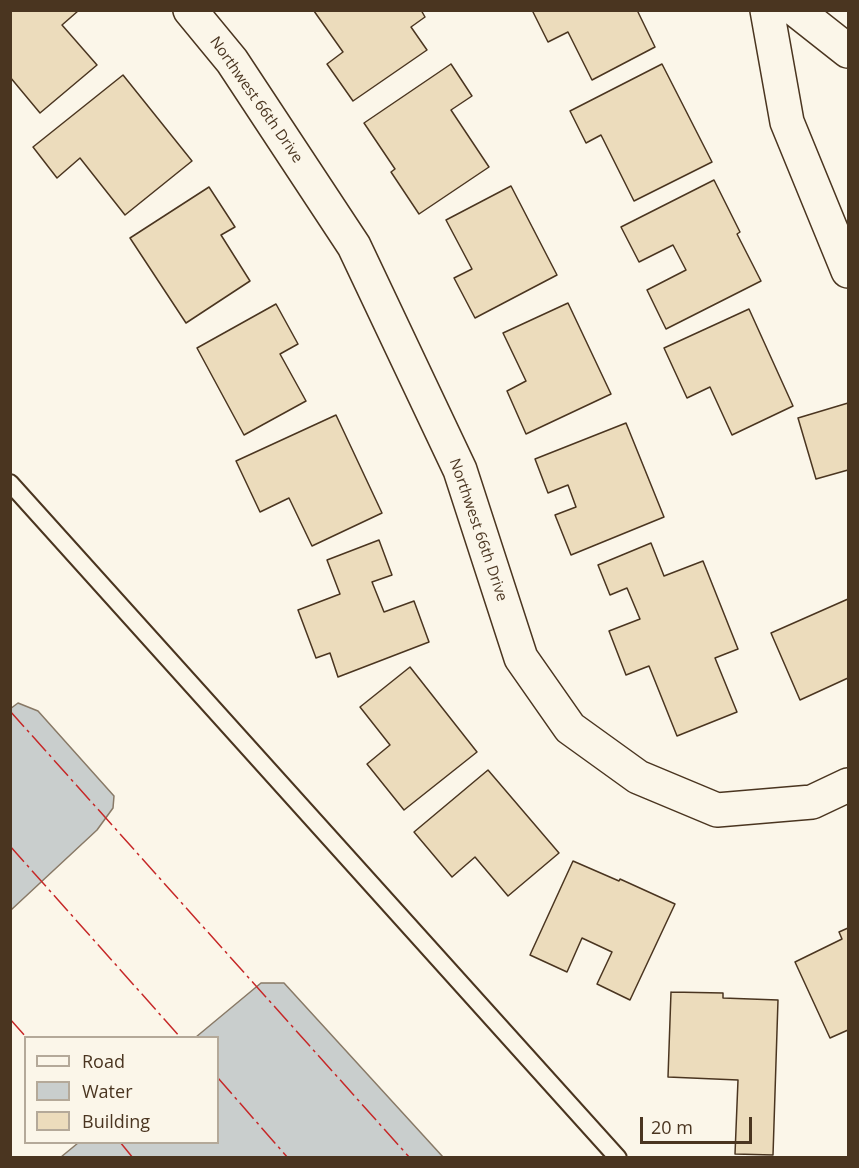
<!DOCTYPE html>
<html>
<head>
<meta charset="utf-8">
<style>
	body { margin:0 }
	#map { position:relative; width:859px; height:1168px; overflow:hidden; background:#fbf6e9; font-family:"Open Sans",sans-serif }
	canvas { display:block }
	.frame { position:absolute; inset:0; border:12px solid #4a3520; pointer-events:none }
	.legend { position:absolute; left:24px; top:1036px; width:195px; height:108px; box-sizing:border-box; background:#fbf6e9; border:2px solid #b4a999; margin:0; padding:8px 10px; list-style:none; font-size:18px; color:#4a3520 }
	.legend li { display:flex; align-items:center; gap:12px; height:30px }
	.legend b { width:30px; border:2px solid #b4a999 }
	.scale { position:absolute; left:640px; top:1117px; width:112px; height:27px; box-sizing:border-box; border:3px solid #4a3520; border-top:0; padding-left:8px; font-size:18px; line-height:21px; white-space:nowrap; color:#4a3520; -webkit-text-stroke:4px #fbf6e9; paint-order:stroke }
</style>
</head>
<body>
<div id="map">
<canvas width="859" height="1168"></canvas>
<div class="frame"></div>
<ul class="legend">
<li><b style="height:8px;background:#fbf6e9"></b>Road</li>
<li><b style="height:16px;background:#c9cecd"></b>Water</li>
<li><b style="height:16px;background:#ecdcbc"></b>Building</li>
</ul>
<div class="scale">20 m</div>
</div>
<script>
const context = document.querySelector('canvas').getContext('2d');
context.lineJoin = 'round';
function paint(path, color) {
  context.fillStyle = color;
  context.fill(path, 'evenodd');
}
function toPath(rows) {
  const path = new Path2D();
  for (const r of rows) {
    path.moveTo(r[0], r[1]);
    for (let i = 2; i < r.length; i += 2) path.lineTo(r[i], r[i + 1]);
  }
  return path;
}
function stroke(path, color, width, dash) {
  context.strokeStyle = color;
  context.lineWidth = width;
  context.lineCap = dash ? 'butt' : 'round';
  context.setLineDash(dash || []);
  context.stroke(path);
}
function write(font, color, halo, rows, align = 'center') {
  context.font = font + ' "Open Sans",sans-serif';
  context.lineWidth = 4.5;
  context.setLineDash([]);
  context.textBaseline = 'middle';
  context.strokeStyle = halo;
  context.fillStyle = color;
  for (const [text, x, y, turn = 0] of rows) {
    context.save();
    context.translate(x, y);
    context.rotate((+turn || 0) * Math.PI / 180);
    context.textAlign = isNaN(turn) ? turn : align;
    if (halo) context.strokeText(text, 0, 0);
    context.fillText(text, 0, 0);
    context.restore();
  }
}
const water = toPath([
	[18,703,38,711,114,796,113,808,97,830,11,910,10,709,18,703],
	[261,983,284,983,443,1157,61,1157,78,1143,218,1142,218,1038,196,1037,261,983]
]);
paint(water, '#c9cecd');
stroke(water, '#887966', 1.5);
const building = toPath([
	[10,10,78,10,78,11,62,25,97,65,40,113,10,77,10,10],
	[421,10,425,17,411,27,427,50,353,101,327,64,343,52,314,11,421,10],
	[532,10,637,10,655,47,592,80,568,32,548,42,532,10],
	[451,64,472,96,451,110,489,167,419,214,391,172,395,169,364,123,451,64],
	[662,64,712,162,634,201,601,135,586,143,570,111,662,64],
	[123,75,192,161,125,215,80,158,57,178,33,147,123,75],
	[714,180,740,232,737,234,761,281,666,329,647,290,686,270,673,245,639,262,621,227,714,180],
	[511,186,557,275,475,318,454,278,472,269,446,220,511,186],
	[209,187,235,227,221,235,250,281,186,323,130,238,209,187],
	[568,303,611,394,526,434,507,391,526,381,503,333,568,303],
	[276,304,298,344,280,354,306,401,244,435,197,348,276,304],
	[749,309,793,406,732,435,710,387,687,398,664,348,749,309],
	[848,403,848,470,816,479,798,418,848,403],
	[336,415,382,513,312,546,289,498,260,512,236,461,336,415],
	[626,423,664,517,571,555,555,515,576,507,568,485,548,493,535,459,626,423],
	[379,540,392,575,372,582,384,612,414,601,429,642,338,677,330,653,316,658,298,610,340,594,327,560,379,540],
	[651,543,664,576,703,561,738,649,715,658,737,712,677,736,649,666,626,675,609,631,640,619,627,588,610,595,598,565,651,543],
	[848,599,848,678,800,700,771,633,848,599],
	[410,667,477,752,404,810,367,764,390,745,360,707,410,667],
	[488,770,559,853,508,896,475,857,452,877,414,832,488,770],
	[573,861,619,881,620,879,675,904,630,1000,597,984,612,952,582,938,567,972,530,955,573,861],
	[848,928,848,1030,830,1038,795,962,842,939,839,932,848,928],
	[671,992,723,993,723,998,778,1000,773,1155,735,1154,738,1080,668,1077,671,992]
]);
paint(building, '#ecdcbc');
stroke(building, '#4a3520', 1.5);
const lane = toPath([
	[10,483,618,1158]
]);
const street = toPath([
	[190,10,232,61,354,246,460,470,521,658,570,728,638,777,717,810,812,802,848,785],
	[767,10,787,122,848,271],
	[796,10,848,51]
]);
stroke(lane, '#4a3520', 20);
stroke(street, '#4a3520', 36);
stroke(lane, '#fbf6e9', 16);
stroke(street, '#fbf6e9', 33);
stroke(toPath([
	[10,711,410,1158],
	[10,846,181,1038],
	[10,1019,27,1038],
	[218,1078,288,1158],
	[120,1142,133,1158]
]), '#c62828', 1.5, [21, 4.5, 3, 4.5]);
write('15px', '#4a3520', '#fbf6e9', [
	["Northwest 66th Drive",256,100,55],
	["Northwest 66th Drive",478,530,71]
]);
</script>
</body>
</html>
